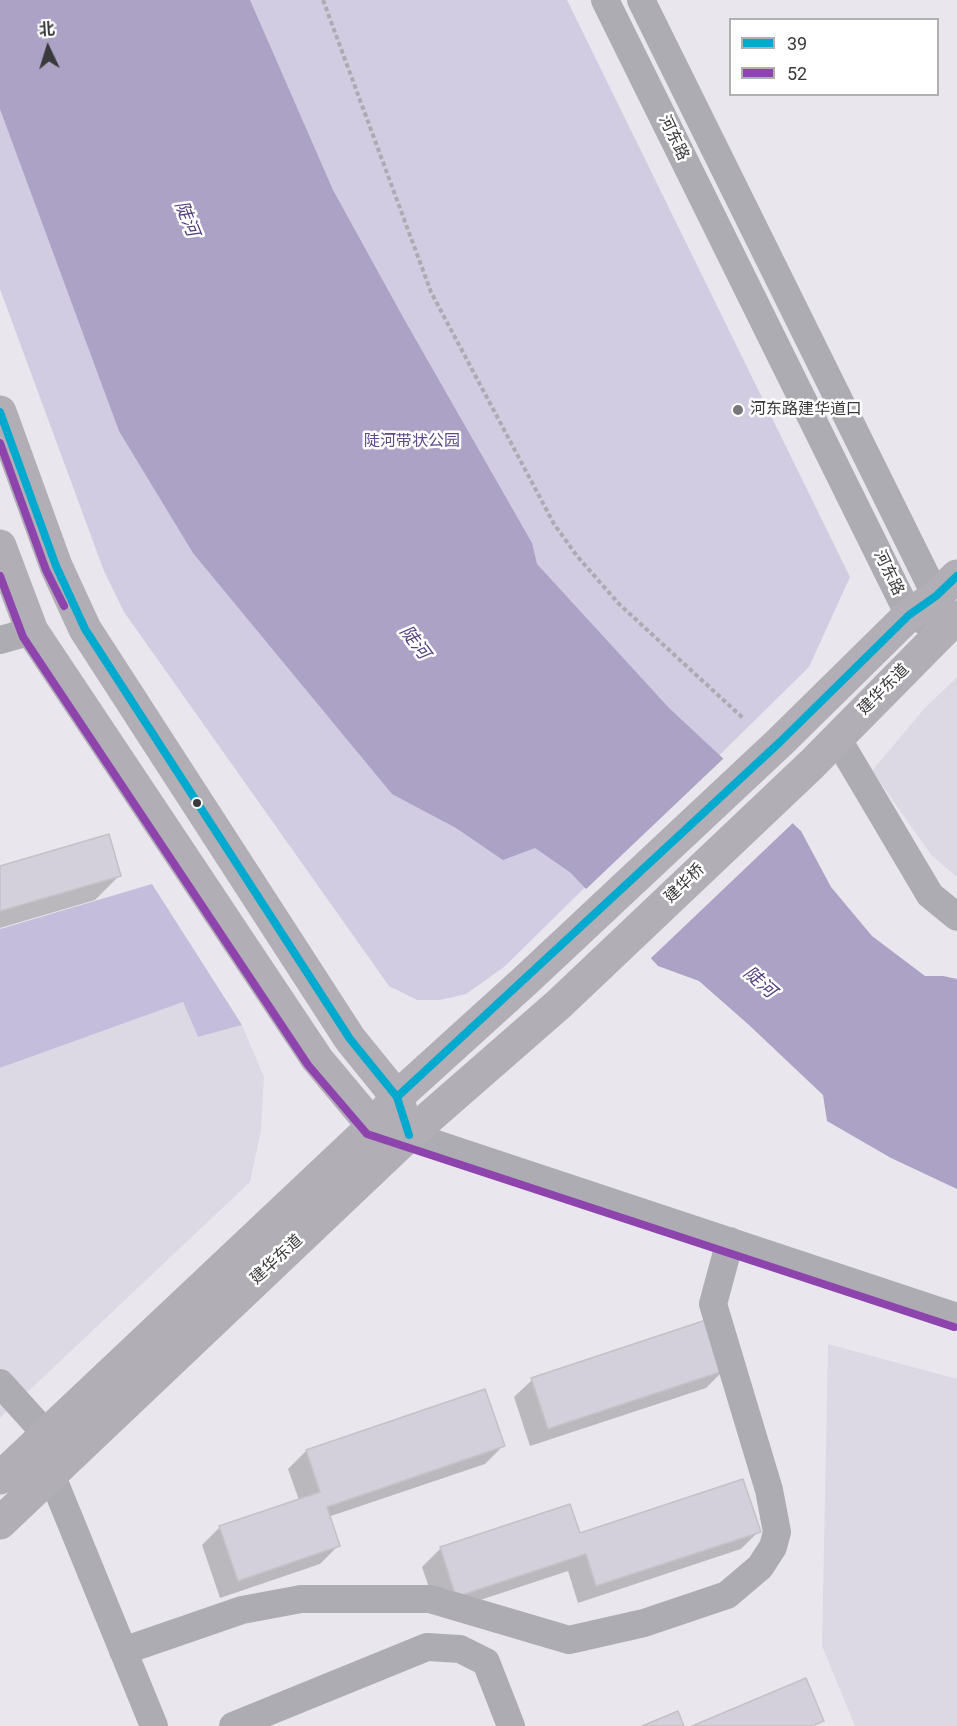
<!DOCTYPE html>
<html>
<head>
<meta charset="utf-8">
<style>
	body { margin:0 }
	#map { position:relative; width:957px; height:1726px; overflow:hidden; background:#e9e7ed; font-family:Roboto,"Noto Sans SC",sans-serif }
	canvas { display:block }
	.legend { position:absolute; left:729px; top:18px; width:210px; height:78px; box-sizing:border-box; background:#fff; border:2px solid #b0b0b1; margin:0; padding:8px 10px; list-style:none; font-size:18px; color:#3a3a3d }
	.legend li { display:flex; align-items:center; gap:12px; height:30px }
	.legend b { width:30px; border:2px solid #b0b0b1 }
	.north { position:absolute; left:18px; top:18px; width:60px; height:60px; -webkit-text-stroke:4px #fff; paint-order:stroke; rotate:356deg; font-size:16px; font-weight:700; line-height:24px; text-align:center; color:#3a3a3d }
	.north::after { content:''; display:block; margin:auto; width:21px; height:27px; background:#3a3a3d; clip-path:polygon(50% 0,100% 100%,50% 72%,0 100%) }
</style>
</head>
<body>
<div id="map">
<canvas width="957" height="1726"></canvas>
<ul class="legend">
<li><b style="height:8px;background:#00a9ce"></b>39</li>
<li><b style="height:8px;background:#8e44ad"></b>52</li>
</ul>
<div class="north">北</div>
</div>
<script>
const context = document.querySelector('canvas').getContext('2d');
context.lineJoin = 'round';
function paint(path, color) {
  context.fillStyle = color;
  context.fill(path, 'evenodd');
}
function toPath(rows) {
  const path = new Path2D();
  for (const r of rows) {
    path.moveTo(r[0], r[1]);
    for (let i = 2; i < r.length; i += 2) path.lineTo(r[i], r[i + 1]);
  }
  return path;
}
function stroke(path, color, width, dash) {
  context.strokeStyle = color;
  context.lineWidth = width;
  context.lineCap = dash ? 'butt' : 'round';
  context.setLineDash(dash || []);
  context.stroke(path);
}
function write(font, color, halo, rows, align = 'center') {
  context.font = font + ' Roboto,"Noto Sans SC",sans-serif';
  context.lineWidth = 5;
  context.setLineDash([]);
  context.textBaseline = 'middle';
  context.strokeStyle = halo;
  context.fillStyle = color;
  for (const [text, x, y, turn = 0] of rows) {
    context.save();
    context.translate(x, y);
    context.rotate((+turn || 0) * Math.PI / 180);
    context.textAlign = isNaN(turn) ? turn : align;
    if (halo) context.strokeText(text, 0, 0);
    context.fillText(text, 0, 0);
    context.restore();
  }
}
paint(toPath([
	[957,677,957,877,932,856,872,771,923,710],
	[183,1002,198,1037,242,1025,264,1077,261,1131,250,1182,0,1418,0,1068],
	[828,1344,957,1379,957,1726,855,1726,822,1646]
]), '#dcd9e5');
paint(toPath([
	[0,0,567,0,850,577,809,667,504,967,466,994,440,1000,417,1000,389,986,124,612,104,571,0,289]
]), '#d1cce1');
paint(toPath([
	[152,884,242,1025,198,1037,183,1002,0,1068,0,929]
]), '#c5bddc');
paint(toPath([
	[0,0,250,0,333,190,404,319,532,543,537,564,669,708,801,831,831,887,872,936,925,976,943,976,957,979,957,1189,891,1158,827,1121,823,1095,749,1025,699,981,658,966,571,873,535,848,503,860,456,828,392,794,193,553,119,431,0,109]
]), '#aba2c6');
paint(toPath([
	[725,757,795,821,649,960,584,891]
]), '#e9e7ed');
paint(toPath([
	[0,868,120,875,95,900,0,928],
	[724,1370,706,1388,530,1446,514,1397,532,1380],
	[503,1446,485,1464,328,1517,338,1546,320,1564,220,1598,202,1545,220,1527,299,1500,288,1469,306,1451],
	[569,1506,579,1535,759,1531,741,1549,578,1603,568,1571,438,1614,422,1567,440,1549]
]), '#0003');
const building = toPath([
	[109,834,121,876,0,911,0,866,109,834],
	[709,1319,726,1370,548,1429,531,1378,709,1319],
	[485,1389,505,1446,327,1507,340,1546,238,1581,219,1526,320,1492,306,1450,485,1389],
	[743,1479,761,1532,596,1586,586,1554,456,1597,440,1547,570,1504,580,1533,743,1479],
	[806,1678,824,1721,812,1726,692,1726,806,1678],
	[678,1711,684,1726,642,1726,678,1711]
]);
paint(building, '#d3cfdb');
stroke(building, '#c4c2c6', 1.5);
stroke(toPath([
	[323,0,431,292,554,524,577,556,619,604,743,718]
]), '#adabb1', 4, [4.5, 3]);
stroke(toPath([
	[605,0,909,615,931,623],
	[641,0,936,596,942,615],
	[0,640,32,631],
	[837,738,930,895,957,917],
	[409,1135,957,1317],
	[0,1383,46,1434,51,1474,154,1726],
	[123,1651,242,1610,301,1599,430,1599,569,1640,644,1623,727,1595,760,1567,773,1547,777,1532,769,1490,713,1304,730,1241],
	[233,1726,427,1647,460,1649,486,1662,511,1726]
]), '#aeacb3', 28);
stroke(toPath([
	[0,412,56,566,85,629,350,1039,397,1097,403,1117],
	[0,546,32,631,317,1059,373,1126,392,1131],
	[0,1478,373,1126,397,1097,526,980,780,742,909,615,936,596,957,576],
	[0,1523,409,1135,559,1004,812,764,957,617]
]), '#b1aeb6', 33);
stroke(toPath([
	[0,412,56,566,85,629,350,1039,397,1097,409,1135],
	[397,1097,780,742,909,615,936,596,957,576]
]), '#00a9ce', 8);
stroke(toPath([
	[0,443,46,570,64,606],
	[0,576,23,637,308,1065,367,1134,954,1327]
]), '#8e44ad', 8);
for (const [x, y, r, color] of [
	[738,410,6,"#77777b"],
	[197,803,5,"#3a3a3d"]
]) {
  const dot = new Path2D();
  dot.arc(x, y, r, 0, 2 * Math.PI);
  context.fillStyle = color;
  context.fill(dot);
  stroke(dot, '#fff', 2);
}
write('16px', '#3a3a3d', '#fff', [
	["河东路",673,138,64],
	["河东路",888,573,64],
	["建华东道",884,690,-45],
	["建华桥",685,884,-44],
	["建华东道",277,1260,-43]
]);
write('16px', '#3a3a3d', '#fff', [
	["河东路建华道口",750,410]
], 'left');
write('16px', '#5d498a', '#fff', [
	["陡河带状公园",412,442]
]);
write('italic 18px', '#544081', '#fff', [
	["陡河",186,219,68],
	["陡河",414,643,53],
	["陡河",759,983,41]
]);
</script>
</body>
</html>
